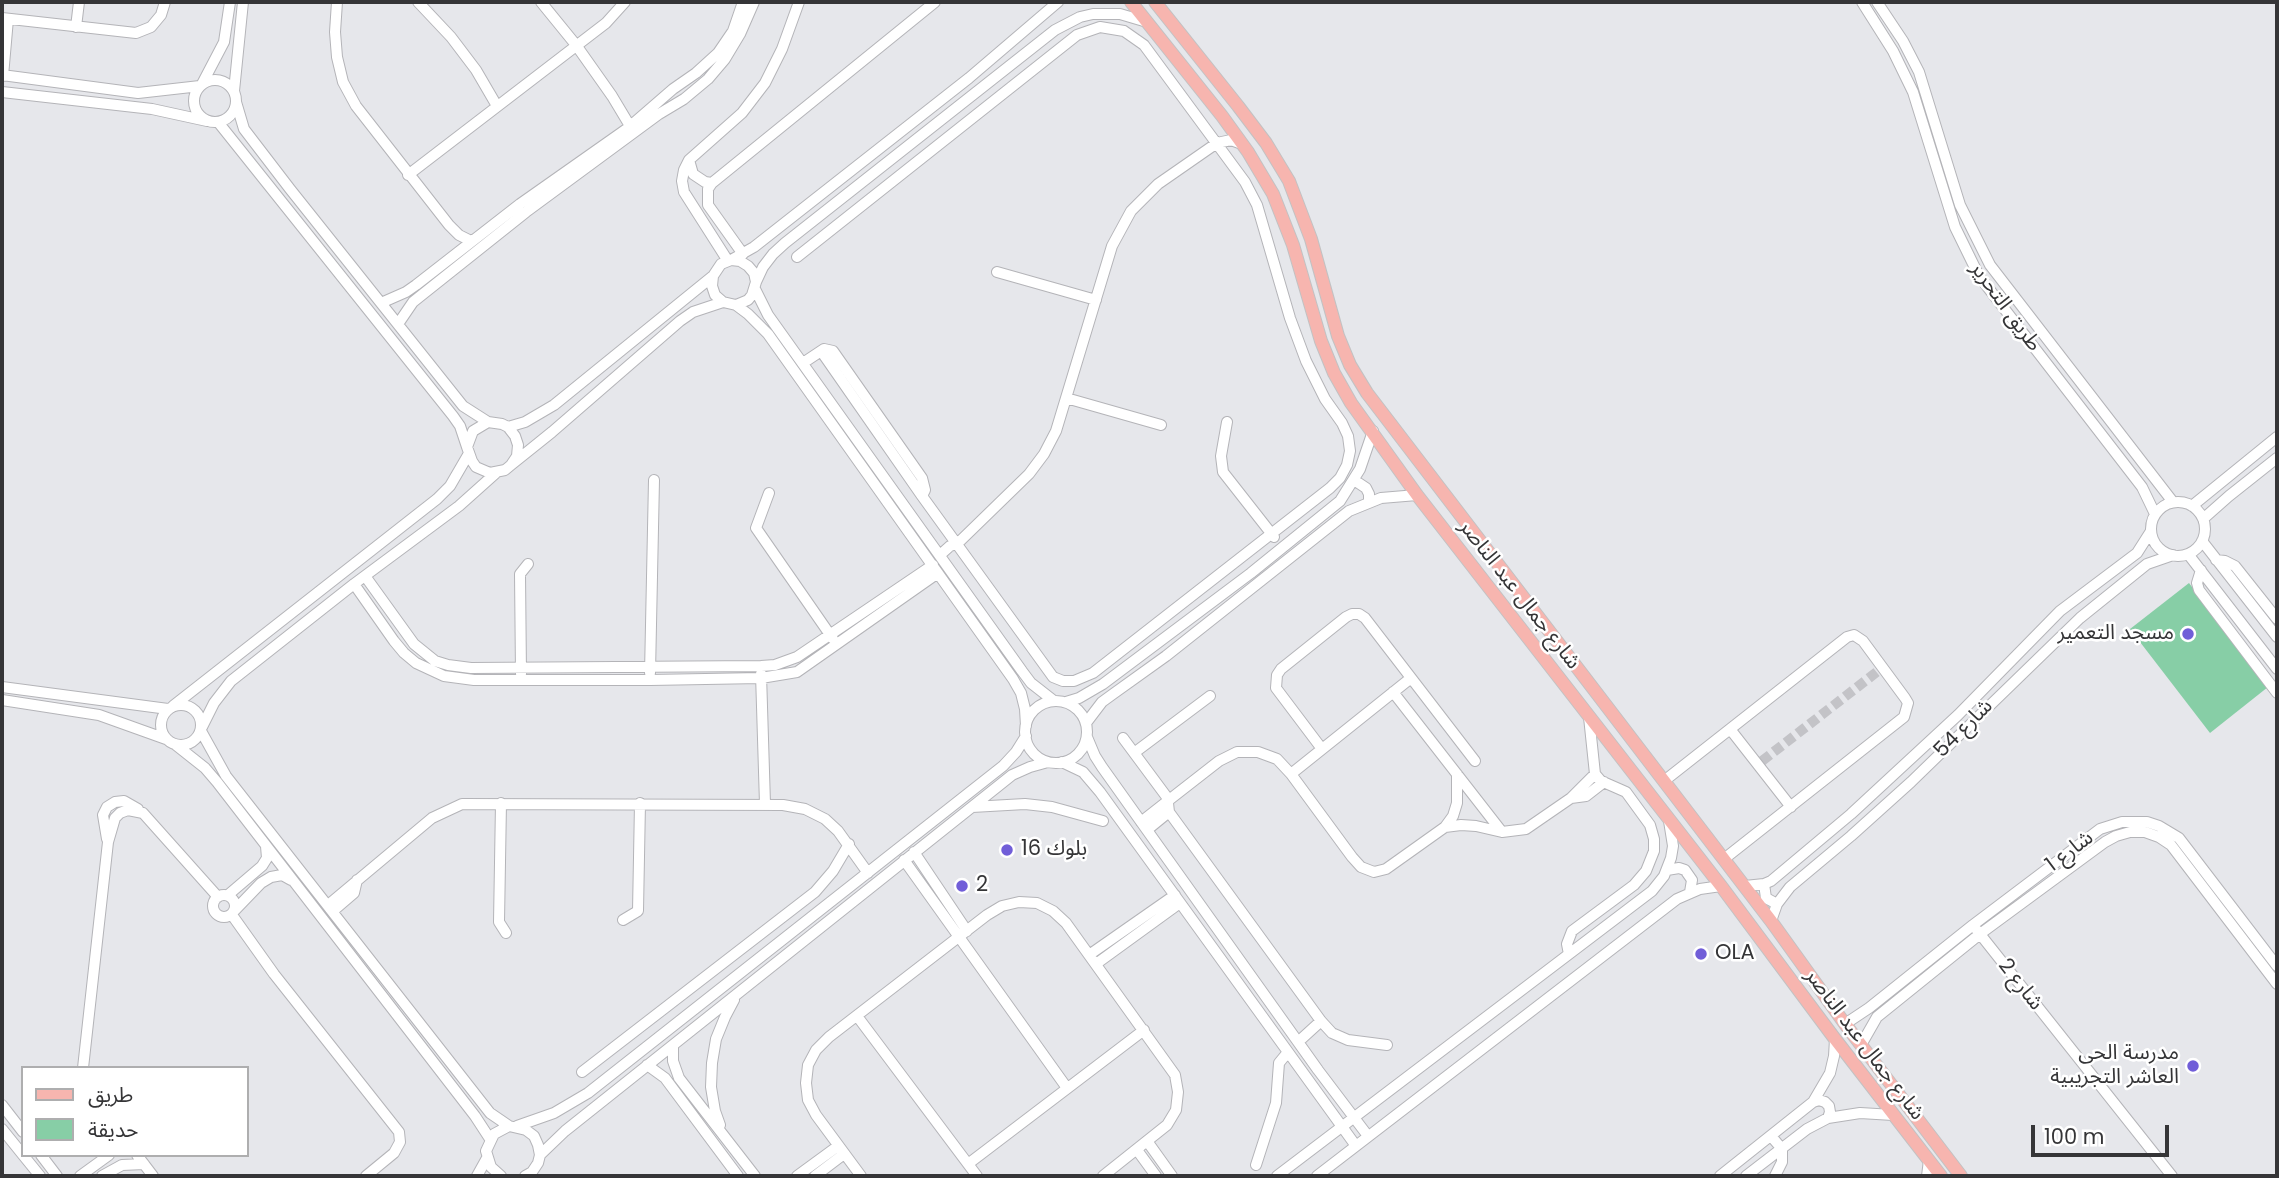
<!DOCTYPE html>
<html>
<head>
<meta charset="utf-8">
<style>
	body { margin:0 }
	#map { position:relative; width:2279px; height:1178px; overflow:hidden; background:#e6e7eb; font-family:Poppins,"Noto Sans Arabic",sans-serif }
	canvas { display:block }
	.frame { position:absolute; inset:0; border:4px solid #353537; pointer-events:none }
	.legend { position:absolute; left:21px; top:1066px; width:228px; height:91px; box-sizing:border-box; background:#fff; border:2px solid #aeaeaf; margin:0; padding:9px 12px; list-style:none; font-size:21px; color:#353537 }
	.legend li { display:flex; align-items:center; gap:14px; height:35px }
	.legend b { width:35px; border:2px solid #aeaeaf }
	.scale { position:absolute; left:2031px; top:1125px; width:138px; height:32px; box-sizing:border-box; border:4px solid #353537; border-top:0; padding-left:9px; font-size:21px; line-height:24px; white-space:nowrap; color:#353537; -webkit-text-stroke:5px #fff; paint-order:stroke }
</style>
</head>
<body>
<div id="map">
<canvas width="2279" height="1178"></canvas>
<div class="frame"></div>
<ul class="legend">
<li><b style="height:9px;background:#f7b5af"></b>طريق</li>
<li><b style="height:19px;background:#87cea6"></b>حديقة</li>
</ul>
<div class="scale">100 m</div>
</div>
<script>
const context = document.querySelector('canvas').getContext('2d');
context.lineJoin = 'round';
function paint(path, color) {
  context.fillStyle = color;
  context.fill(path, 'evenodd');
}
function toPath(rows) {
  const path = new Path2D();
  for (const r of rows) {
    if (r.length === 3) {
      path.moveTo(r[0] + r[2], r[1]);
      path.arc(r[0], r[1], r[2], 0, 2 * Math.PI);
      continue;
    }
    path.moveTo(r[0], r[1]);
    for (let i = 2; i < r.length; i += 2) path.lineTo(r[i], r[i + 1]);
  }
  return path;
}
function stroke(path, color, width, dash) {
  context.strokeStyle = color;
  context.lineWidth = width;
  context.lineCap = dash ? 'butt' : 'round';
  context.setLineDash(dash || []);
  context.stroke(path);
}
function write(font, color, halo, rows, align = 'center') {
  context.font = font + ' Poppins,"Noto Sans Arabic",sans-serif';
  context.lineWidth = 5;
  context.setLineDash([]);
  context.textBaseline = 'middle';
  context.strokeStyle = halo;
  context.fillStyle = color;
  for (const [text, x, y, turn = 0] of rows) {
    context.save();
    context.translate(x, y);
    context.rotate((+turn || 0) * Math.PI / 180);
    context.textAlign = isNaN(turn) ? turn : align;
    if (halo) context.strokeText(text, 0, 0);
    context.fillText(text, 0, 0);
    context.restore();
  }
}
paint(toPath([
	[2189,583,2268,687,2210,733,2130,629]
]), '#87cea6');
stroke(toPath([
	[1762,761,1878,671]
]), '#c3c3c7', 10, [10, 5]);
const minor = toPath([
	[337,2,335,32,337,57,343,82,356,106,449,225,459,235,471,241],
	[418,2,451,37,476,70,497,106],
	[541,2,576,45,612,96,630,126],
	[1862,2,1893,51,1913,92,1955,227,1979,276,2142,487,2155,514],
	[1877,2,1903,41,1919,72,1960,205,1990,265,2173,502],
	[2,18,136,33,151,27,161,15,165,2],
	[76,27,79,2],
	[2,75,138,93,200,86],
	[3,76,8,19],
	[215,101,21],
	[202,84,224,42,230,2],
	[234,91,243,2],
	[2,92,152,109,207,121],
	[236,102,244,129,290,189,463,406,488,422],
	[218,122,453,416,460,426,467,447],
	[689,160,693,174,705,182,712,183],
	[408,175,606,23,625,2],
	[743,254,708,205,708,189,712,183,935,2],
	[797,257,1077,35,1100,27,1124,31,1144,45,1245,182,1257,205,1290,318,1306,361,1325,399,1342,423,1348,436,1350,451,1347,465,1340,478,1330,488,1093,673,1074,681,1063,681,1053,677,922,496,821,351],
	[731,260,754,247,969,78,1058,2],
	[728,261,684,192,682,181,684,170,689,160,742,113,765,83,782,49,799,2],
	[997,272,1096,300],
	[756,282,763,267,773,254,785,243,1055,30,1080,17,1093,14,1120,14,1147,22],
	[755,289,768,315,1022,671,1031,683,1054,701],
	[381,303,406,292,416,285,520,204,628,128,673,89,696,73,718,53,733,31,743,2],
	[736,305,748,300,752,295,756,282,754,273,748,266,740,261,731,260,721,264,713,276,712,286,715,295,723,302,736,305,748,314,768,334,1013,679,1021,693,1025,709,1026,726],
	[398,324,413,302,423,294,526,212,659,114,684,99,708,79,725,59,740,34,754,2],
	[803,363,824,349,833,351,922,478,925,490,922,496],
	[1066,398,1161,425],
	[1227,422,1221,456,1223,472,1274,537],
	[508,427,525,422,554,405,713,276],
	[511,465,517,456,518,445,515,436,508,427,502,424,488,422,473,431,467,447,472,461,476,467,490,473,505,470,511,465,552,432,680,321,693,312,723,302],
	[1354,480,1366,488,1369,494,1369,502],
	[769,493,756,528,833,639],
	[2178,529,27],
	[2192,506,2277,437],
	[2203,519,2229,496,2277,458],
	[2202,541,2277,637],
	[2188,554,2277,669],
	[940,555,950,546,957,544,1029,474,1044,454,1056,431,1112,246,1131,211,1158,184,1217,143,1231,140,1242,144],
	[2216,560,2225,561,2235,566,2277,619],
	[2201,570,2197,583,2199,590,2277,693],
	[365,576,414,644,435,661,448,665,471,668,761,666,775,665,797,657,933,565],
	[354,584,394,641,404,653,416,663,444,676,474,680,650,680,761,678,797,672,938,573],
	[650,673,654,480],
	[521,674,520,574,528,564],
	[761,674,765,804],
	[2,687,168,709],
	[1393,692,1502,832],
	[2,700,99,715,166,739],
	[1056,732,31],
	[1066,702,1079,698,1103,684,1251,573,1340,501,1360,469,1373,431],
	[181,725,20],
	[173,706,437,499,450,486,468,455],
	[1086,723,1102,702,1113,694,1166,656,1349,511,1381,498,1417,495],
	[202,727,214,703,231,681,354,584,459,506,497,472],
	[1730,729,1791,807],
	[201,731,226,776,490,1113,509,1126],
	[1087,737,1095,756,1102,767,1318,1070,1368,1136],
	[1123,738,1169,800,1141,822],
	[176,745,205,768,217,782,475,1116,490,1139],
	[1322,749,1276,688,1277,675,1281,669,1346,617,1352,614,1359,614,1365,618,1475,761],
	[1134,753,1210,696],
	[1062,762,1083,772,1100,792,1356,1146],
	[1291,774,1411,678],
	[1664,781,1847,637,1854,635,1863,641,1905,698,1908,703,1904,717,1724,859],
	[1571,798,1586,796,1604,782],
	[501,803,499,922,506,933],
	[972,807,1025,804,1052,807,1103,821],
	[1445,827,1461,825,1476,826,1502,832,1526,829,1571,798,1595,774],
	[1147,830,1169,812],
	[107,839,103,815,107,807,115,802,124,801,138,809],
	[914,852,967,931],
	[904,860,1067,1088],
	[1667,870,1679,868,1685,870,1692,880,1690,892],
	[1764,884,1766,898,1777,904],
	[1745,886,1764,884,1771,881,1851,814,1958,715,2060,611,2137,553,2151,531],
	[224,906,11],
	[228,895,262,866,267,858,266,846],
	[328,905,432,818,462,804,783,805,805,809,825,819,838,831,868,873],
	[235,910,261,883,271,877,282,875,291,880],
	[333,911,354,893,357,880],
	[232,915,274,974,399,1132,400,1142,394,1153,366,1176],
	[623,920,638,911,640,803],
	[1771,921,1777,904,1790,887,1851,836,1911,782,2080,618,2147,564,2173,555],
	[1976,929,2172,1176],
	[1569,954,1567,944,1572,931,1634,885,1646,871,1654,851,1654,839,1650,825,1626,792,1601,781,1595,774,1589,717],
	[1089,955,1175,895],
	[1096,964,1180,903],
	[857,1016,977,1176],
	[1845,1024,1869,1008,1973,925,2100,829,2122,822,2147,822,2159,826,2179,838,2277,966],
	[1298,1042,1321,1021],
	[673,1045,673,1061,679,1078,755,1176],
	[1387,1045,1348,1040,1332,1033,1321,1021,1169,812,1168,803,1169,800,1219,761,1237,752,1258,752,1277,759,1291,774,1352,857,1361,867,1374,872,1386,869,1445,827,1453,816,1457,803,1457,774],
	[1861,1045,1877,1017,1980,934,2105,842,2116,836,2130,832,2145,832,2159,837,2171,845,2277,984],
	[647,1065,665,1078,738,1176],
	[83,1068,108,842,115,818,120,813,128,810,143,813,218,897],
	[582,1072,815,892,833,871,849,844],
	[1813,1102,1819,1100,1825,1102,1829,1106,1830,1112,1828,1118],
	[2,1105,23,1132],
	[720,1125,715,1111,711,1087,712,1063,716,1039,725,1017,734,1000],
	[517,1126,554,1113,588,1093,1003,766,1016,752,1026,736],
	[2,1129,23,1155],
	[1771,1136,1782,1149,1782,1162,1775,1176],
	[1147,1141,1172,1176],
	[1137,1150,1156,1176],
	[23,1155,40,1176],
	[41,1155,57,1176],
	[137,1155,153,1176],
	[540,1155,565,1131,997,787,1012,775,1030,767,1048,762],
	[968,1164,1144,1030],
	[1256,1165,1276,1103,1279,1063,1288,1052],
	[80,1176,109,1155],
	[102,1176,122,1165,144,1164],
	[477,1176,487,1158],
	[501,1176,491,1167,486,1151,494,1134,509,1126,526,1130,534,1136,538,1145,540,1155,538,1163,532,1172,525,1176],
	[797,1176,838,1146],
	[815,1176,844,1154],
	[861,1176,816,1115,808,1100,806,1083,808,1065,816,1050,829,1037,987,915,1002,906,1019,902,1037,903,1053,911,1066,923,1175,1075,1178,1092,1176,1110,1167,1125,1103,1176],
	[1277,1176,1652,891,1664,876,1671,858,1673,846,1669,821],
	[1317,1176,1677,899,1700,889,1721,886],
	[1720,1176,1813,1102,1830,1073,1834,1056,1835,1039],
	[1746,1176,1807,1129,1828,1118,1860,1113,1893,1115],
	[1927,1176,1929,1160]
]);
const major = toPath([
	[1131,2,1222,116,1248,152,1273,194,1293,245,1321,341,1334,373,1351,403,1417,495,1721,886,1835,1039,1941,1176],
	[1155,2,1238,106,1266,143,1289,181,1311,239,1338,336,1350,365,1367,393,1771,921,1845,1024,1961,1176]
]);
stroke(minor, '#b4b4b8', 12);
stroke(major, '#c2c2c3', 14);
stroke(minor, '#fff', 10);
stroke(major, '#f7b5af', 12);
for (const [x, y, r, color] of [
	[2188,634,7,"#715ed8"],
	[1007,850,7,"#715ed8"],
	[962,886,7,"#715ed8"],
	[1701,954,7,"#715ed8"],
	[2193,1066,7,"#715ed8"]
]) {
  const dot = new Path2D();
  dot.arc(x, y, r, 0, 2 * Math.PI);
  context.fillStyle = color;
  context.fill(dot);
  stroke(dot, '#fff', 2.5);
}
write('21px', '#353537', '#fff', [
	["طريق التحرير",2005,307,54],
	["شارع جمال عبد الناصر",1519,595,52],
	["شارع 54",1964,729,-45],
	["شارع 1",2070,852,-37],
	["شارع 2",2020,985,52],
	["شارع جمال عبد الناصر",1864,1045,53]
]);
write('21px', '#353537', '#fff', [
	["مسجد التعمير",2174,634,"right"],
	["بلوك 16",1021,850],
	["2",976,886],
	["OLA",1715,954],
	["مدرسة الحى",2179,1054,"right"],
	["العاشر التجريبية",2179,1078,"right"]
], 'left');
</script>
</body>
</html>
